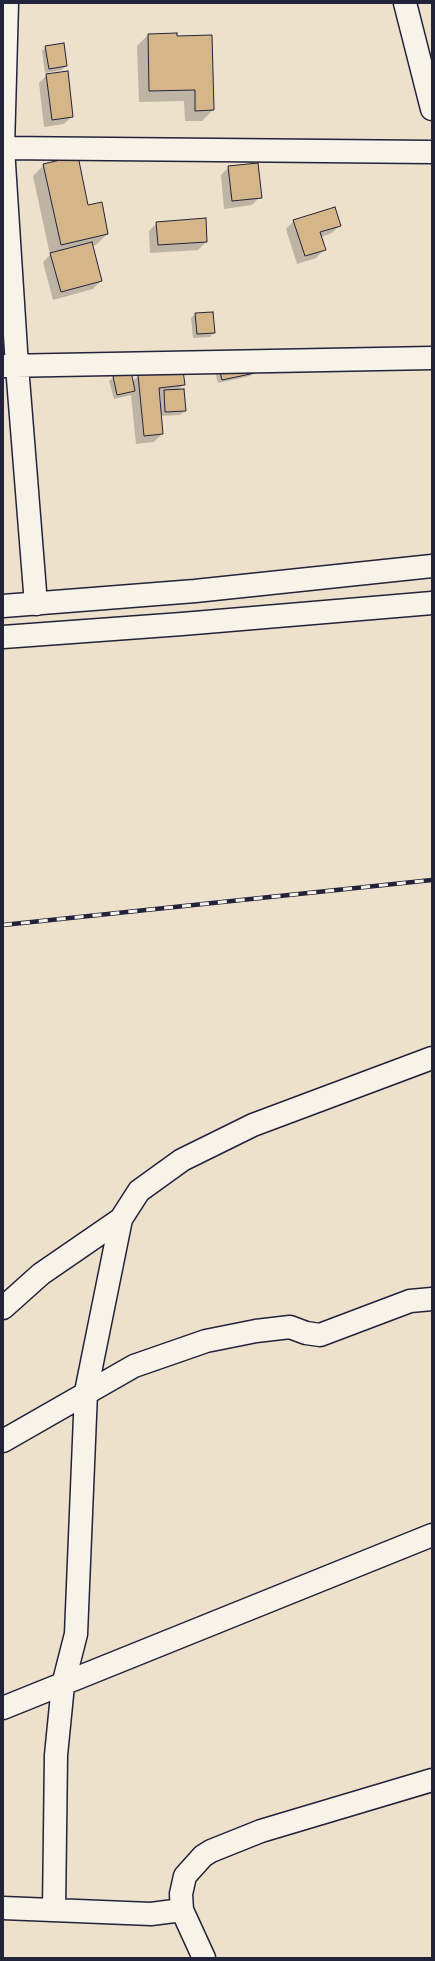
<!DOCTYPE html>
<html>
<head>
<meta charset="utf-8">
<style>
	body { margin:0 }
	#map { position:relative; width:435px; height:1961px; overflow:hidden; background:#ede1cc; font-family:"Shantell Sans",sans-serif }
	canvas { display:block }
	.frame { position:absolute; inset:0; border:4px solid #22223b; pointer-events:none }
</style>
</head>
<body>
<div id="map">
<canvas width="435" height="1961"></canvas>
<div class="frame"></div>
</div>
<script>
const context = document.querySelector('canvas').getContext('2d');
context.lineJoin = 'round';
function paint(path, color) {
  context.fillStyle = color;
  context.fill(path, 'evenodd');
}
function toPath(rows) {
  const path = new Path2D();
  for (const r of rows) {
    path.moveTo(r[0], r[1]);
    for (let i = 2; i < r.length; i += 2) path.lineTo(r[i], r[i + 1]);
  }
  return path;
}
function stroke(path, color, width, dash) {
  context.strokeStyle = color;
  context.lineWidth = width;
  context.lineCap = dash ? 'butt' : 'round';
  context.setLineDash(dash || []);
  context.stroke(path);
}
paint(toPath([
	[176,34,176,37,211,36,213,110,202,121,185,121,184,101,139,102,137,46,148,35],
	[46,47,66,66,62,70,45,73,42,51],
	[47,75,72,116,64,124,44,127,39,83],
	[44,165,87,206,107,234,96,245,92,246,101,281,93,289,53,300,43,262,50,255,33,176],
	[229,167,260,197,252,205,224,209,221,175],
	[294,221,340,225,332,233,321,237,324,250,316,258,297,264,286,229],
	[157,223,206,242,198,250,150,253,149,231],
	[195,314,214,332,210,337,193,338,191,318],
	[214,368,254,372,250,376,218,383],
	[138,376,183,385,178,390,185,411,180,415,160,416,162,434,154,442,136,444,131,395,114,399,109,381,114,377,132,382],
	[158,395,160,395,161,403,159,403]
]), '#0003');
const building = toPath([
	[177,33,177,36,212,35,214,110,195,111,195,90,149,91,148,34,177,33],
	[64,43,67,66,49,69,45,46,64,43],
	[68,71,73,117,52,120,46,74,68,71],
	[78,156,88,205,102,202,108,234,61,245,43,164,78,156],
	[258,163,262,198,232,201,228,166,258,163],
	[335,207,341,226,320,232,326,250,305,256,293,220,335,207],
	[206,218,207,242,158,245,156,222,206,218],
	[92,242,102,281,61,292,50,253,92,242],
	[213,312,215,333,197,334,195,313,213,312],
	[252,356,255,373,222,380,218,363,252,356],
	[183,370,185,385,159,388,163,434,144,436,138,375,183,370],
	[131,371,135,391,117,395,113,376,131,371],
	[184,389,186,411,165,412,164,390,184,389]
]);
paint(building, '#d5b689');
stroke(building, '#22223b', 1);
const street = toPath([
	[7,3,3,148,17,366,36,604],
	[405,3,432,109],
	[3,148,432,152],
	[3,366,432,358],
	[3,1308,41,1274,121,1219],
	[3,1441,134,1366,206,1341,256,1331,290,1327,306,1333,320,1335,410,1301,432,1299],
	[3,1708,432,1535],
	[3,1908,151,1914,182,1910],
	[54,1910,56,1755,63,1685,76,1634,86,1392,121,1219,139,1191,182,1160,253,1125,432,1058],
	[204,1958,182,1910,181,1894,185,1876,203,1856,211,1851,261,1831,432,1780]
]);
const secondary = toPath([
	[3,606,195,591,432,566],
	[3,637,182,624,432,603]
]);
stroke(street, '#22223b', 25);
stroke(secondary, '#22223b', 25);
stroke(street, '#f7f3e8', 22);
stroke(secondary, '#f7f3e8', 22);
const rail = toPath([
	[3,925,432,880]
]);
stroke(rail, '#22223b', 4.5);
stroke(rail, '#f7f3e8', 3, [9]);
</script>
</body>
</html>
